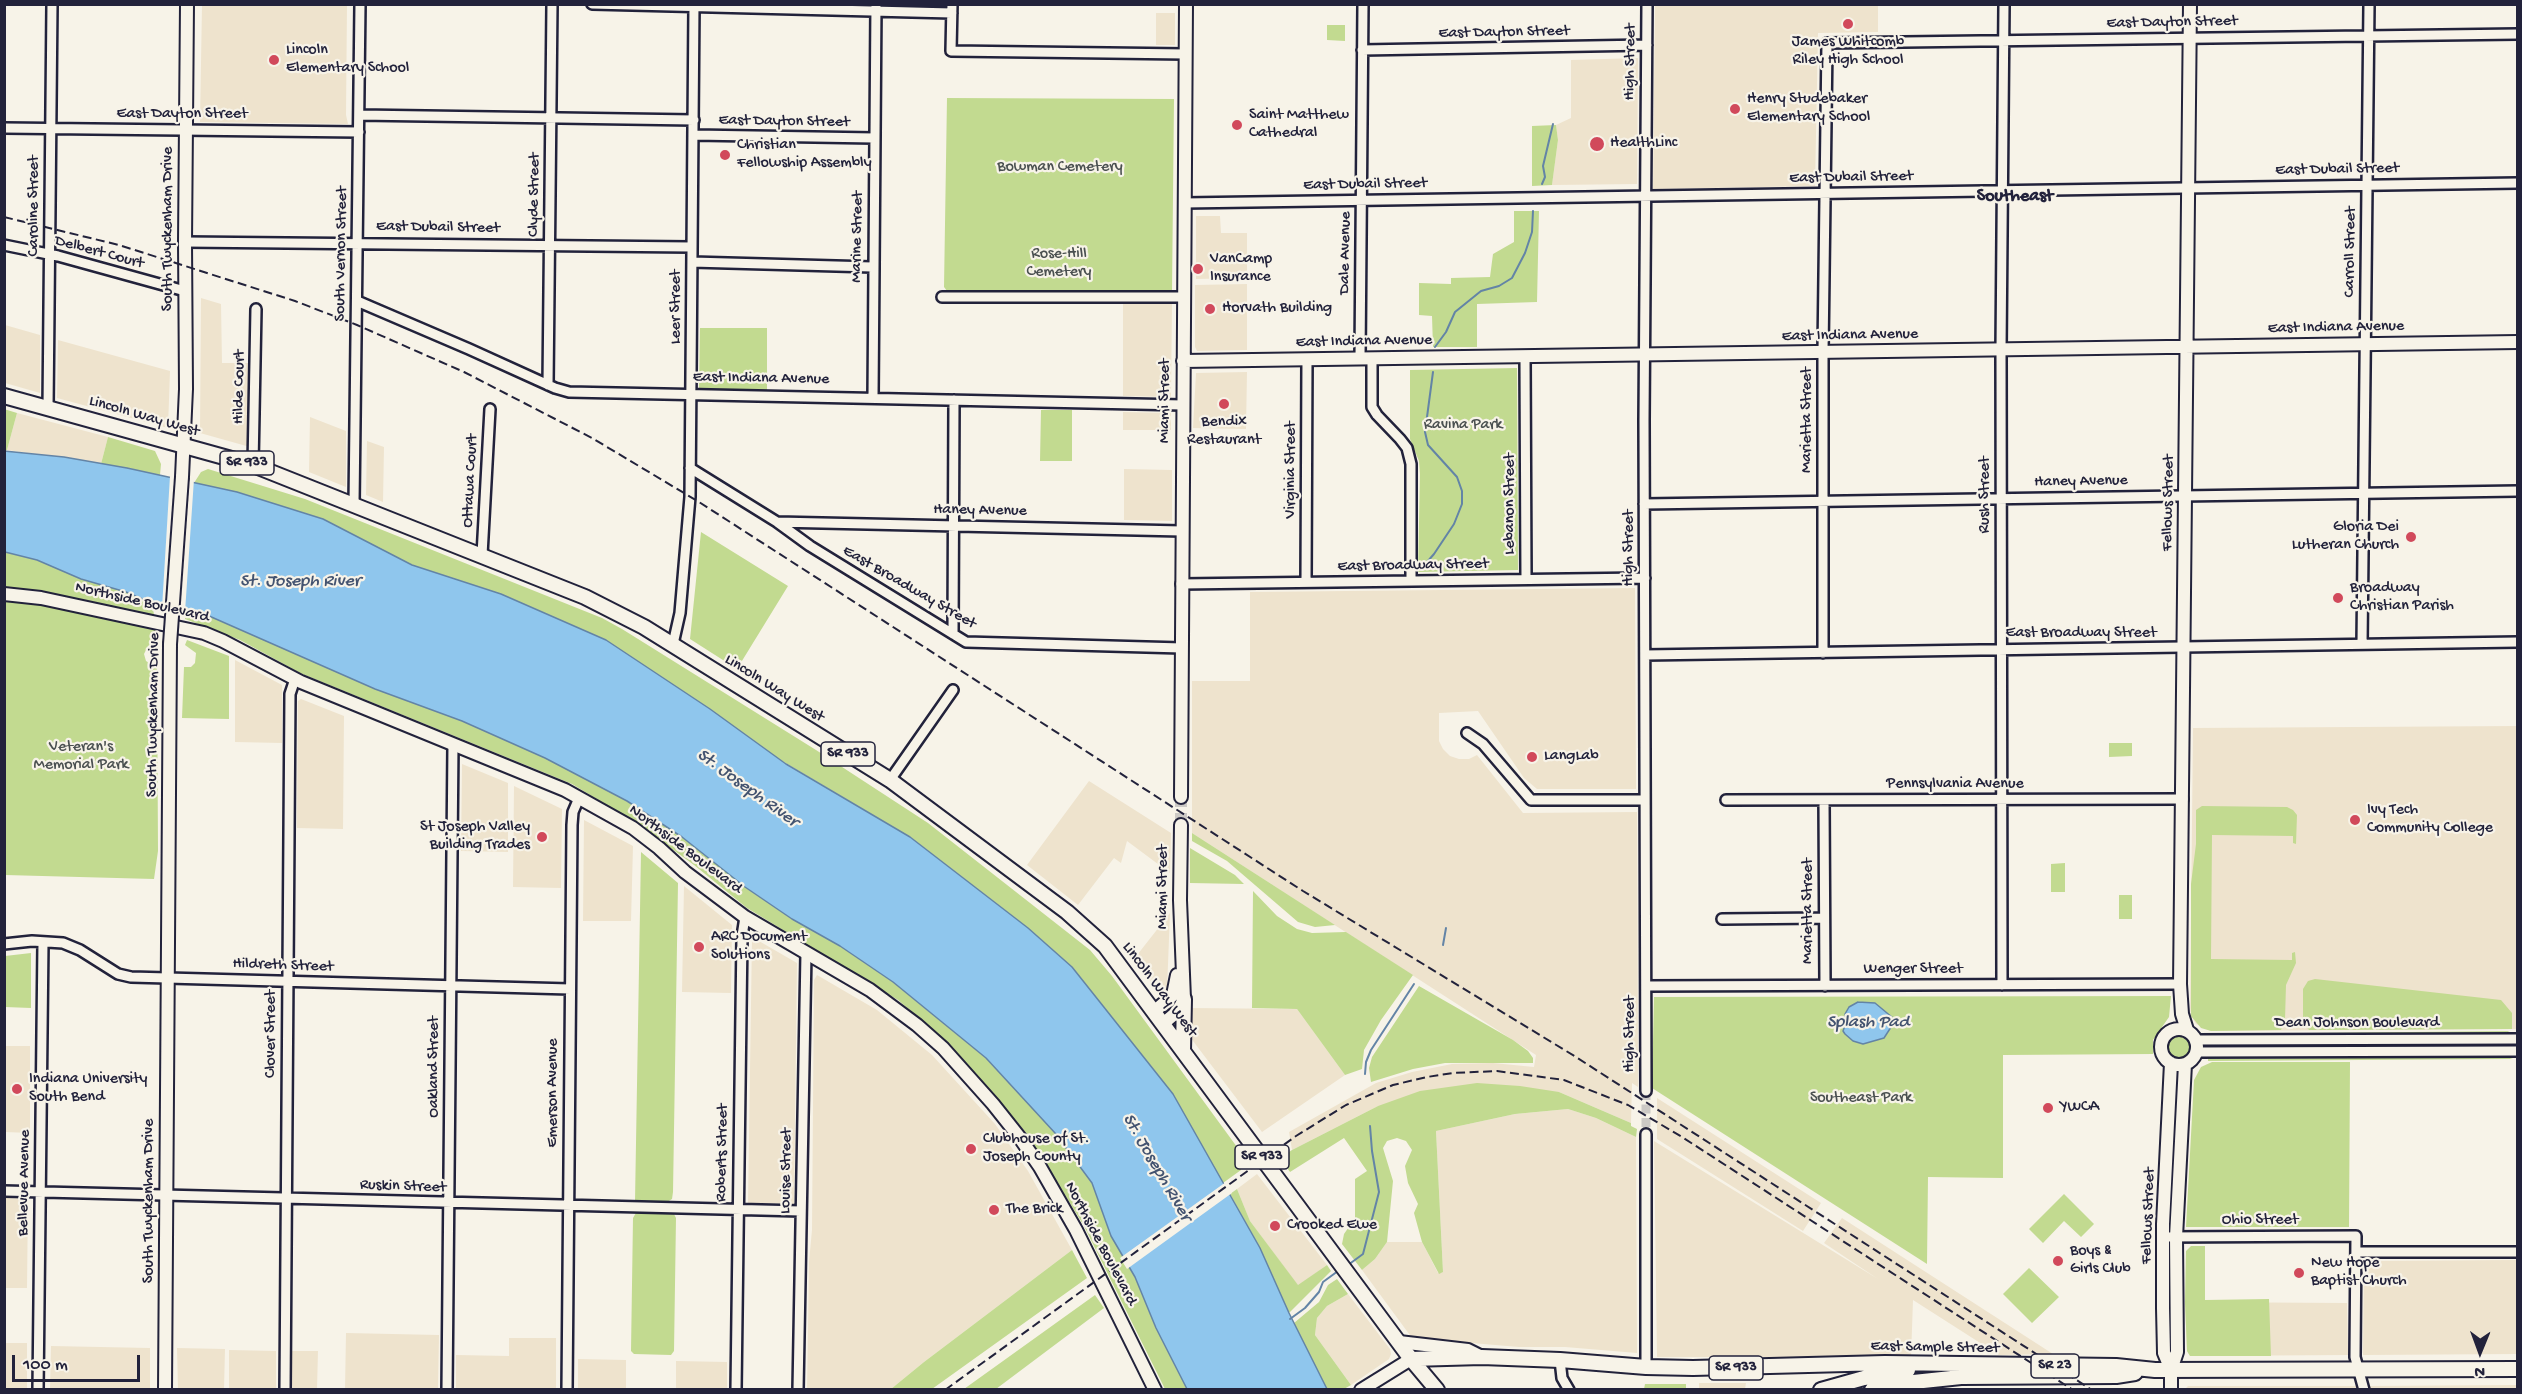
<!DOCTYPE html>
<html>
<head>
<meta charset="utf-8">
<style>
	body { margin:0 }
	#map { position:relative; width:2522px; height:1394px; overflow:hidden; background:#f7f3e8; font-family:"Gochi Hand",sans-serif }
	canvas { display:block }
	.frame { position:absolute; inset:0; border:6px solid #22223b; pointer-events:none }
	.north { position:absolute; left:2450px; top:1322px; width:60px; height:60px; -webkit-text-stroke:4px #f7f3e8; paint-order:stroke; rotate:181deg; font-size:16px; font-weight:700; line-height:24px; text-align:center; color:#22223b }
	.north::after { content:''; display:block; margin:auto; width:21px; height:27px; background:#22223b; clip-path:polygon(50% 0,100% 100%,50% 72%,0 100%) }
	.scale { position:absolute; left:12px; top:1355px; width:128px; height:27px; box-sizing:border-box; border:3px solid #22223b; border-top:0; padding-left:8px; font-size:18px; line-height:21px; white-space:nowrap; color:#22223b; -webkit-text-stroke:4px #f7f3e8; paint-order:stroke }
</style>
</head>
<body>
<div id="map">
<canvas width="2522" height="1394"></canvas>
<div class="frame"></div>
<div class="north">N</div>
<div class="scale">100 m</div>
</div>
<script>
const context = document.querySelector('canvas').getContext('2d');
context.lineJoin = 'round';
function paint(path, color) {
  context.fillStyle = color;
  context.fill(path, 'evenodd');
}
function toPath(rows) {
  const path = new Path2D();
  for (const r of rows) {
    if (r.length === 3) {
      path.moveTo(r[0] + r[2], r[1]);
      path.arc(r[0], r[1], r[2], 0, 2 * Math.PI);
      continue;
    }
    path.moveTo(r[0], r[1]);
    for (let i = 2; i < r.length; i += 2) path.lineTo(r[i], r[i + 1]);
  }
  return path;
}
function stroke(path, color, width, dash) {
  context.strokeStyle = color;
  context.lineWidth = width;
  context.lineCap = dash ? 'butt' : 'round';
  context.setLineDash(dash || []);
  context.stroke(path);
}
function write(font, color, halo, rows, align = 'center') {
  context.font = font + ' "Gochi Hand",sans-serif';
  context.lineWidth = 4.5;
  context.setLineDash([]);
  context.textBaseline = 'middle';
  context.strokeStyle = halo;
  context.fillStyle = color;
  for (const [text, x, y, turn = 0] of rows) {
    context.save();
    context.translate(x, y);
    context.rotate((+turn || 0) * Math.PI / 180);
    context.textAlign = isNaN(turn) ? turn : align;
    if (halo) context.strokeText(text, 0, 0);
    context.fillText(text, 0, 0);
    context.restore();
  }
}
paint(toPath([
	[202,5,347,5,346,115,348,124,200,122],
	[1655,5,1878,5,1878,32,1818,33,1815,186,1653,189],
	[1156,13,1175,13,1175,45,1156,45],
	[1638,58,1637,184,1552,185,1558,140,1556,125,1571,118,1571,60],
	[1196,216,1220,216,1221,233,1247,233,1247,278,1196,279],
	[1247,284,1247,350,1197,351,1195,347,1195,285],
	[201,298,221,304,222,363,250,363,250,447,200,433],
	[1123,304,1172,304,1171,397,1123,396],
	[5,325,40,335,40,393,5,383],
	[58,340,170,371,168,428,57,398],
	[1247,372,1246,429,1193,428,1196,373],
	[1123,412,1171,413,1171,430,1123,430],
	[17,413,108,437,101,464,7,450],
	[310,417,346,431,346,487,309,472],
	[367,441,384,447,383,502,366,495],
	[1124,469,1172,470,1172,521,1124,520],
	[1635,588,1636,789,1537,789,1524,778,1478,711,1439,713,1439,741,1443,749,1450,756,1459,759,1469,759,1477,755,1523,813,1637,812,1638,1087,1632,1083,1631,1123,1559,1092,1378,1106,1292,1150,1289,1132,1376,1083,1412,1072,1452,1064,1493,1063,1534,1067,1536,1055,1192,833,1192,681,1250,681,1250,592],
	[235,660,282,685,282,743,235,742],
	[301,699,344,716,343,829,297,828,298,701],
	[2517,726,2517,1029,2211,1031,2196,1024,2191,1016,2190,1008,2193,728],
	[462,764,508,783,508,852,461,851],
	[1089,781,1171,833,1170,873,1127,841,1121,863,1114,858,1078,905,1027,865],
	[514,786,562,809,561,888,513,887],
	[584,820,633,846,631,921,583,921],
	[684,886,732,925,731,993,682,992],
	[1170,913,1167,990,1163,994,1159,994,1134,959],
	[752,937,797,963,794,1204,748,1203],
	[817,975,877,1010,932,1055,995,1124,1028,1171,1072,1250,924,1362,891,1389,807,1390,809,1262,812,1230,814,980],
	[1189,1008,1297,1009,1345,1075,1262,1132,1190,1037],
	[5,1046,30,1046,30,1133,5,1132],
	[1657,1098,1821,1203,1803,1231,1657,1139],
	[1568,1109,1596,1118,1636,1137,1637,1353,1565,1347,1519,1347,1412,1338,1362,1270,1375,1259,1387,1242,1422,1242,1438,1273,1443,1272,1436,1131,1515,1114],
	[1654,1141,1878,1279,1824,1243,1842,1218,2053,1354,1999,1355,1913,1300,1911,1357,1657,1357],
	[1257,1174,1327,1265,1298,1286,1250,1221,1237,1189],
	[5,1198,28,1199,27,1288,5,1288],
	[2517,1260,2517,1354,2363,1355,2364,1261],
	[1348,1294,1390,1349,1391,1354,1389,1359,1351,1385,1315,1335,1317,1318,1327,1306],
	[2185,1302,2347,1303,2348,1355,2190,1356,2187,1351],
	[346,1333,439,1335,438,1389,345,1389],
	[509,1338,556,1338,556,1389,456,1389,456,1355,509,1356],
	[5,1343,27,1343,27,1389,5,1389],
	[51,1346,150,1348,150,1389,50,1389],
	[177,1348,225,1349,224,1389,178,1389],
	[229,1350,276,1351,276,1389,229,1389],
	[292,1351,318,1351,317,1389,292,1389],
	[578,1359,626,1360,626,1389,578,1389],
	[676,1361,727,1362,727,1389,676,1389],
	[1699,1383,1746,1383,1745,1389,1699,1389],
	[2517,1385,2517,1390,2370,1389,2370,1386],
	[2188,1386,2358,1386,2358,1389,2185,1389]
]), '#eee3cd');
paint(toPath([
	[1327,25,1345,25,1345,41,1327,40],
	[947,98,1174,99,1172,292,947,291,944,287],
	[1556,125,1558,140,1552,185,1532,186,1532,126],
	[1514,211,1539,211,1537,302,1477,304,1477,347,1433,347,1432,316,1419,315,1419,283,1451,284,1451,278,1490,277,1493,254,1514,242],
	[700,328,767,328,767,390,699,389],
	[1517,368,1518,570,1418,572,1420,474,1419,461,1410,439,1410,370],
	[4,409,17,413,7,450,5,451],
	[1041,410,1072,410,1072,461,1040,461],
	[108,437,155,451,161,464,160,475,101,464],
	[208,469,305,499,602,618,622,629,816,750,928,823,1090,950,1112,976,1237,1147,1241,1170,1223,1183,1173,1094,1072,967,1028,928,910,837,501,594,412,565,323,519,237,492,194,483,201,472],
	[701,532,788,586,737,669,690,639],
	[4,552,37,560,81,579,126,591,152,603,159,643,148,646,144,654,146,661,151,664,157,664,158,851,154,879,5,875],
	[186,609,200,612,375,689,462,721,545,758,627,801,682,837,745,887,792,919,840,946,893,982,986,1058,1055,1133,1092,1183,1111,1236,1135,1277,1156,1328,1187,1389,1165,1389,1084,1226,1028,1135,950,1045,898,1000,747,908,694,865,638,824,572,784,300,673,240,640,185,619],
	[187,640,229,656,229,719,182,718,184,667,191,667,195,663,196,653,185,645],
	[2109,743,2132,743,2132,756,2109,757],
	[2202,806,2287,807,2293,810,2297,815,2296,844,2293,843,2293,836,2212,835,2211,959,2292,960,2292,953,2295,952,2296,963,2286,985,2285,1020,2281,1030,2211,1031,2201,1028,2191,1016,2191,884,2196,844,2196,810],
	[1192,833,1335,925,1315,927,1298,922,1227,861,1192,841],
	[1190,848,1235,875,1244,884,1190,883],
	[641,852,678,883,673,1192,672,1199,667,1202,635,1201],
	[2065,863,2065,892,2051,892,2051,864],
	[1253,891,1277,916,1297,929,1312,933,1346,932,1413,975,1381,1020,1364,1050,1362,1069,1345,1075,1297,1009,1252,1008],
	[2119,895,2132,895,2132,919,2119,919],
	[31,953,31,1008,5,1007,5,956],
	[2315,979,2501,1000,2512,1013,2512,1029,2309,1030,2303,1022,2303,989,2308,981],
	[1419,986,1513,1040,1528,1051,1533,1058,1533,1063,1445,1063,1413,1069,1371,1082,1369,1068,1372,1057],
	[2171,996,2169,1017,2153,1040,2153,1054,2003,1055,2003,1178,1928,1177,1927,1264,1652,1088,1654,997],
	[2510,1031,2505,1033,2317,1035,2312,1033],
	[2179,1047,11],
	[2501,1043,2502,1047,2314,1047,2313,1045],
	[2507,1057,2513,1059,2208,1061,2208,1059],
	[2212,1062,2350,1062,2349,1227,2186,1227,2194,1080,2201,1067],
	[1477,1083,1520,1086,1559,1092,1631,1123,1631,1126,1637,1129,1636,1137,1596,1118,1568,1109,1515,1114,1436,1131,1443,1272,1439,1274,1422,1242,1414,1213,1418,1204,1408,1183,1405,1166,1412,1150,1406,1141,1397,1138,1387,1141,1383,1148,1393,1181,1387,1242,1375,1259,1362,1270,1342,1244,1344,1234,1355,1218,1355,1179,1367,1171,1344,1138,1290,1172,1280,1158,1292,1150,1378,1106,1420,1091],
	[1237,1189,1250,1221,1298,1285,1327,1265,1331,1271,1289,1313,1260,1248,1230,1194],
	[2064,1194,2094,1224,2081,1237,2064,1221,2043,1243,2029,1229],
	[637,1211,673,1212,676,1218,674,1351,671,1355,634,1354,631,1351,633,1218],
	[2191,1246,2205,1246,2205,1300,2269,1299,2271,1356,2190,1356,2187,1351,2185,1302,2186,1251],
	[1072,1250,1087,1278,932,1389,891,1389,924,1362],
	[2029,1268,2059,1297,2032,1323,2003,1294],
	[1337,1279,1348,1294,1327,1306,1317,1318,1315,1335,1351,1385,1344,1389,1327,1389,1294,1323,1319,1302,1328,1285],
	[1095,1295,1104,1308,996,1389,964,1389],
	[1645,1384,1686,1384,1686,1389,1644,1389]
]), '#c2da90');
const water = toPath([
	[4,451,64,457,127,468,237,492,323,519,412,565,501,594,606,640,710,709,786,764,910,837,1028,928,1072,967,1173,1094,1260,1248,1289,1313,1327,1389,1187,1389,1156,1328,1135,1277,1111,1236,1092,1183,1055,1133,986,1058,893,982,840,946,792,919,745,887,682,837,627,801,545,758,462,721,375,689,200,612,152,603,126,592,81,579,37,560,5,552,4,451],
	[1858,1002,1875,1003,1893,1018,1893,1024,1884,1038,1863,1044,1853,1041,1845,1034,1843,1031,1846,1023,1845,1014,1849,1007,1858,1002]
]);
paint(water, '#8fc6ed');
stroke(water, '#6384a6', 1.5);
paint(toPath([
	[170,476,194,479,185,612,162,608],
	[1226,1182,1232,1193,1127,1269,1120,1258]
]), '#f7f3e8');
stroke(toPath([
	[1542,184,1545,177,1543,166,1553,124],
	[1435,347,1446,332,1455,312,1481,291,1499,286,1512,278,1525,253,1532,232,1533,211],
	[1421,569,1434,554,1454,524,1462,504,1462,491,1457,477,1428,445,1425,432,1433,372],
	[1443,945,1446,928],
	[1365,1074,1366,1062,1371,1050,1414,984],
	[1348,1265,1363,1254,1379,1192,1372,1151,1370,1126],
	[1290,1319,1305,1308,1319,1292,1323,1282,1338,1271]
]), '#6384a6', 2);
stroke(toPath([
	[1646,1091,1646,1134]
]), '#ccc9c5', 9, [9, 4.5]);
stroke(toPath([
	[1181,825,1181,797]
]), '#ccc9c5', 12, [12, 6]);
const street = toPath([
	[592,4,952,13],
	[952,4,951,51,1186,54],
	[1362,50,1647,45],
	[359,115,694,120],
	[4,128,359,132],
	[694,135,874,138],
	[1184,203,2518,183],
	[185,242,691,247],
	[4,245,58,256,185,291],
	[692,262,872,267],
	[942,297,1183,297],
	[357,301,469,349,555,388,569,392,1183,405],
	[1525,356,1526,579],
	[1360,358,1363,4],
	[1372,358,1372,407,1377,415,1400,439,1407,448,1411,464,1411,580],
	[548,385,552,4],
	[873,398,876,4],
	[48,408,52,4],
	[253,465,256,309],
	[690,468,777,522,810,546,966,642,1182,648],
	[354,504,360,4],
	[1644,504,2518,491],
	[777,522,1182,531],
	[482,555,490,409],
	[1306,582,1307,359],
	[1181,584,1645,578],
	[953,634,954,400],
	[673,644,680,613,690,497,694,4],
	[2362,644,2369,4],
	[1823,653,1823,352,1827,43,2518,34],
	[1645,655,2518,642],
	[1467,733,1483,744,1531,800,1645,800],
	[890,780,953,690],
	[1726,800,2183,799],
	[1824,800,1825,986],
	[1722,919,1824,918],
	[4,944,32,941,63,943,80,950,118,974,131,977,570,989],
	[2002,985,2001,350,2004,4],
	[1646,986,2180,984],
	[2196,1040,2518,1039],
	[2196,1052,2518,1051],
	[1646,1091,1644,420,1647,4],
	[1646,1134,1646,1367],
	[4,1191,801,1211],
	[2163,1237,2356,1236,2355,1357,2364,1390],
	[2356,1252,2518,1252],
	[1560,1360,1562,1378,1569,1390],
	[38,1390,43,942],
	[285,1390,290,694,295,679],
	[447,1390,453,744],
	[567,1390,572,825,573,812,579,798],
	[736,1390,742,936,745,917],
	[798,1390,806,953]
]);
const secondary = toPath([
	[1183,361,2518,342],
	[182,477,186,389,185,242,187,4],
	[4,594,41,598,204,633,223,641,301,682,565,790,633,828,659,848,685,872,745,917,870,990,917,1025,943,1048,993,1104,1020,1138,1040,1167,1076,1230,1155,1390],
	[1181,797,1186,4],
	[1155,1011,1173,995,1177,975],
	[1164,1023,1178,1011,1184,999,1180,900,1181,825],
	[2179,1047,18],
	[2187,1030,2182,1014,2180,984,2190,4],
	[2171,1063,2163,1224,2163,1308,2164,1353,2171,1370,2171,1390],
	[1399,1342,1468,1350,1482,1357],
	[2171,1370,2177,1352,2176,1237,2185,1064],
	[165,1390,170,644],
	[1361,1390,1411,1359]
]);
const primary = toPath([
	[4,396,253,465,585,597,644,627,890,780,1067,912,1105,946,1411,1359,1437,1390],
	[1183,1050,1184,999],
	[1411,1359,1482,1357,1560,1360,1646,1367,1693,1368,1885,1363,2116,1366,2155,1370,2518,1369],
	[1821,1390,1864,1378,1908,1370],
	[1872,1390,1904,1383,1961,1377,2116,1376,2135,1373]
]);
stroke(street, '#22223b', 14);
stroke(secondary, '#22223b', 16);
stroke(primary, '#22223b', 18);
stroke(street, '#f7f3e8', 9);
stroke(secondary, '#f7f3e8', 12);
stroke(primary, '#f7f3e8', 14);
stroke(toPath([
	[4,217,119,245,295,301,357,325,464,372,592,438,699,502,1303,891,1576,1057,2092,1390],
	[945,1390,1296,1136,1346,1105,1393,1085,1427,1077,1453,1073,1497,1071,1564,1080,1628,1105,1682,1137,2073,1390]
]), '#22223b', 2, [9, 4.5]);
const secondaryBridge = toPath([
	[170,644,182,477]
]);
stroke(secondaryBridge, '#22223b', 16, []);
stroke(secondaryBridge, '#f7f3e8', 12);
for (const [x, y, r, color] of [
	[1848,24,6,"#d1495b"],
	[274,60,6,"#d1495b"],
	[1735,109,6,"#d1495b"],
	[1237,125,6,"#d1495b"],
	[1597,144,8,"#d1495b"],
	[725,155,6,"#d1495b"],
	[1198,269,6,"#d1495b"],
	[1210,309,6,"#d1495b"],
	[1224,404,6,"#d1495b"],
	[2411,537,6,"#d1495b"],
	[2338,598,6,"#d1495b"],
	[1532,757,6,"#d1495b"],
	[2355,820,6,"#d1495b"],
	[542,837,6,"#d1495b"],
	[699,947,6,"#d1495b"],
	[17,1089,6,"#d1495b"],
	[2048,1108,6,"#d1495b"],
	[971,1149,6,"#d1495b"],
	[994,1210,6,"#d1495b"],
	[1275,1226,6,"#d1495b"],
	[2058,1261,6,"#d1495b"],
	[2299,1273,6,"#d1495b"]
]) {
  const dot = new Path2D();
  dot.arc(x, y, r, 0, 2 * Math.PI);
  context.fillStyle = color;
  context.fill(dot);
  stroke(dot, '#f7f3e8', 2);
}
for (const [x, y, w] of [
	[247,463,54],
	[848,754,54],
	[1262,1157,54],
	[2055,1366,48],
	[1736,1368,54]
]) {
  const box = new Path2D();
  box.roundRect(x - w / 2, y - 12, w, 24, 4.5);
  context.fillStyle = '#f7f3e8';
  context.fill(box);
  stroke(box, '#22223b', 1.5);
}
write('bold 15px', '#22223b', null, [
	["SR 933",247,463],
	["SR 933",848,754],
	["SR 933",1262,1157],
	["SR 23",2055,1366],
	["SR 933",1736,1368]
]);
write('16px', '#22223b', '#f7f3e8', [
	["East Dayton Street",2172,23,-1],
	["East Dayton Street",1504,33,-1],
	["High Street",1631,62,-89],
	["East Dayton Street",182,115],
	["East Dayton Street",784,122,1],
	["East Dubail Street",2337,170,-1],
	["East Dubail Street",1851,178,-1],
	["East Dubail Street",1365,185,-1],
	["Clyde Street",535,195,-89],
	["Caroline Street",35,206,-90],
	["East Dubail Street",438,228,1],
	["South Twyckenham Drive",169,229,-90],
	["Marine Street",858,237,-89],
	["Carroll Street",2351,252,-89],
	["Delbert Court",99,253,15],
	["Dale Avenue",1346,253,-89],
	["South Vernon Street",342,254,-89],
	["Leer Street",677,307,-90],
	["East Indiana Avenue",2336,328,-1],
	["East Indiana Avenue",1850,336,-1],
	["East Indiana Avenue",1364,342,-1],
	["East Indiana Avenue",761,379,1],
	["Hilde Court",240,387,-89],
	["Miami Street",1166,401,-90],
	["Lincoln Way West",144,417,16],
	["Marietta Street",1808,420,-90],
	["Virginia Street",1292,470,-90],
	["Ottawa Court",471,481,-87],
	["Haney Avenue",2081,482,-1],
	["Rush Street",1986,495,-90],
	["Fellows Street",2169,503,-89],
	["Lebanon Street",1511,504,-90],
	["Haney Avenue",980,511,1],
	["High Street",1630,548,-90],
	["East Broadway Street",1413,566,-1],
	["East Broadway Street",909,588,30],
	["Northside Boulevard",142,603,13],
	["East Broadway Street",2081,634],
	["Lincoln Way West",774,689,32],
	["South Twyckenham Drive",154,715,-89],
	["Pennsylvania Avenue",1955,785],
	["Northside Boulevard",685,850,37],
	["Miami Street",1164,887,-90],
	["Marietta Street",1809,911,-90],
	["Hildreth Street",283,966,2],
	["Wenger Street",1913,970],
	["Lincoln Way West",1159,990,53],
	["Dean Johnson Boulevard",2357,1024],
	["Clover Street",272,1034,-90],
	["High Street",1631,1034,-90],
	["Oakland Street",435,1067,-90],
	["Emerson Avenue",554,1093,-90],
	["Roberts Street",723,1153,-89],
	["Louise Street",787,1171,-89],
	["Bellevue Avenue",25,1183,-89],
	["Ruskin Street",403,1187,2],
	["South Twyckenham Drive",150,1201,-90],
	["Fellows Street",2149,1216,-88],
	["Ohio Street",2260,1221],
	["Northside Boulevard",1100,1244,62],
	["East Sample Street",1935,1348,1]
]);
write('16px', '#22223b', '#f7f3e8', [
	["James Whitcomb",1848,43,"center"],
	["Riley High School",1848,61,"center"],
	["Lincoln",286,51],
	["Elementary School",286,69],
	["Henry Studebaker",1747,100],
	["Elementary School",1747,118],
	["Saint Matthew",1249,116],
	["Cathedral",1249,134],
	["HealthLinc",1610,144],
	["Christian",737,146],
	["Fellowship Assembly",737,164],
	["VanCamp",1210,260],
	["Insurance",1210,278],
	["Horvath Building",1222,309],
	["Bendix",1224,423,"center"],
	["Restaurant",1224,441,"center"],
	["Gloria Dei",2399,528,"right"],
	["Lutheran Church",2399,546,"right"],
	["Broadway",2350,589],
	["Christian Parish",2350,607],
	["LangLab",1544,757],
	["Ivy Tech",2367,811],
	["Community College",2367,829],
	["St Joseph Valley",530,828,"right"],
	["Building Trades",530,846,"right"],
	["ARC Document",711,938],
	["Solutions",711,956],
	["Indiana University",29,1080],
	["South Bend",29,1098],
	["YWCA",2060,1108],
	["Clubhouse of St.",983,1140],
	["Joseph County",983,1158],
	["The Brick",1006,1210],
	["Crooked Ewe",1287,1226],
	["Boys &",2070,1252],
	["Girls Club",2070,1270],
	["New Hope",2311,1264],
	["Baptist Church",2311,1282]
], 'left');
write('16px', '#4a5050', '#f7f3e8', [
	["Bowman Cemetery",1060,168],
	["Rose-Hill",1059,255],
	["Cemetery",1059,273],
	["Ravina Park",1463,426],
	["Veteran's",81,748],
	["Memorial Park",81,766],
	["Southeast Park",1861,1099]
]);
write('bold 18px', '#22223b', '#f7f3e8', [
	["Southeast",2015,197]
]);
write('italic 18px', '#435370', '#f7f3e8', [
	["St. Joseph River",300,582],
	["St. Joseph River",747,789,36],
	["Splash Pad",1868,1023],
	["St. Joseph River",1156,1168,60]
]);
</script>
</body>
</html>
